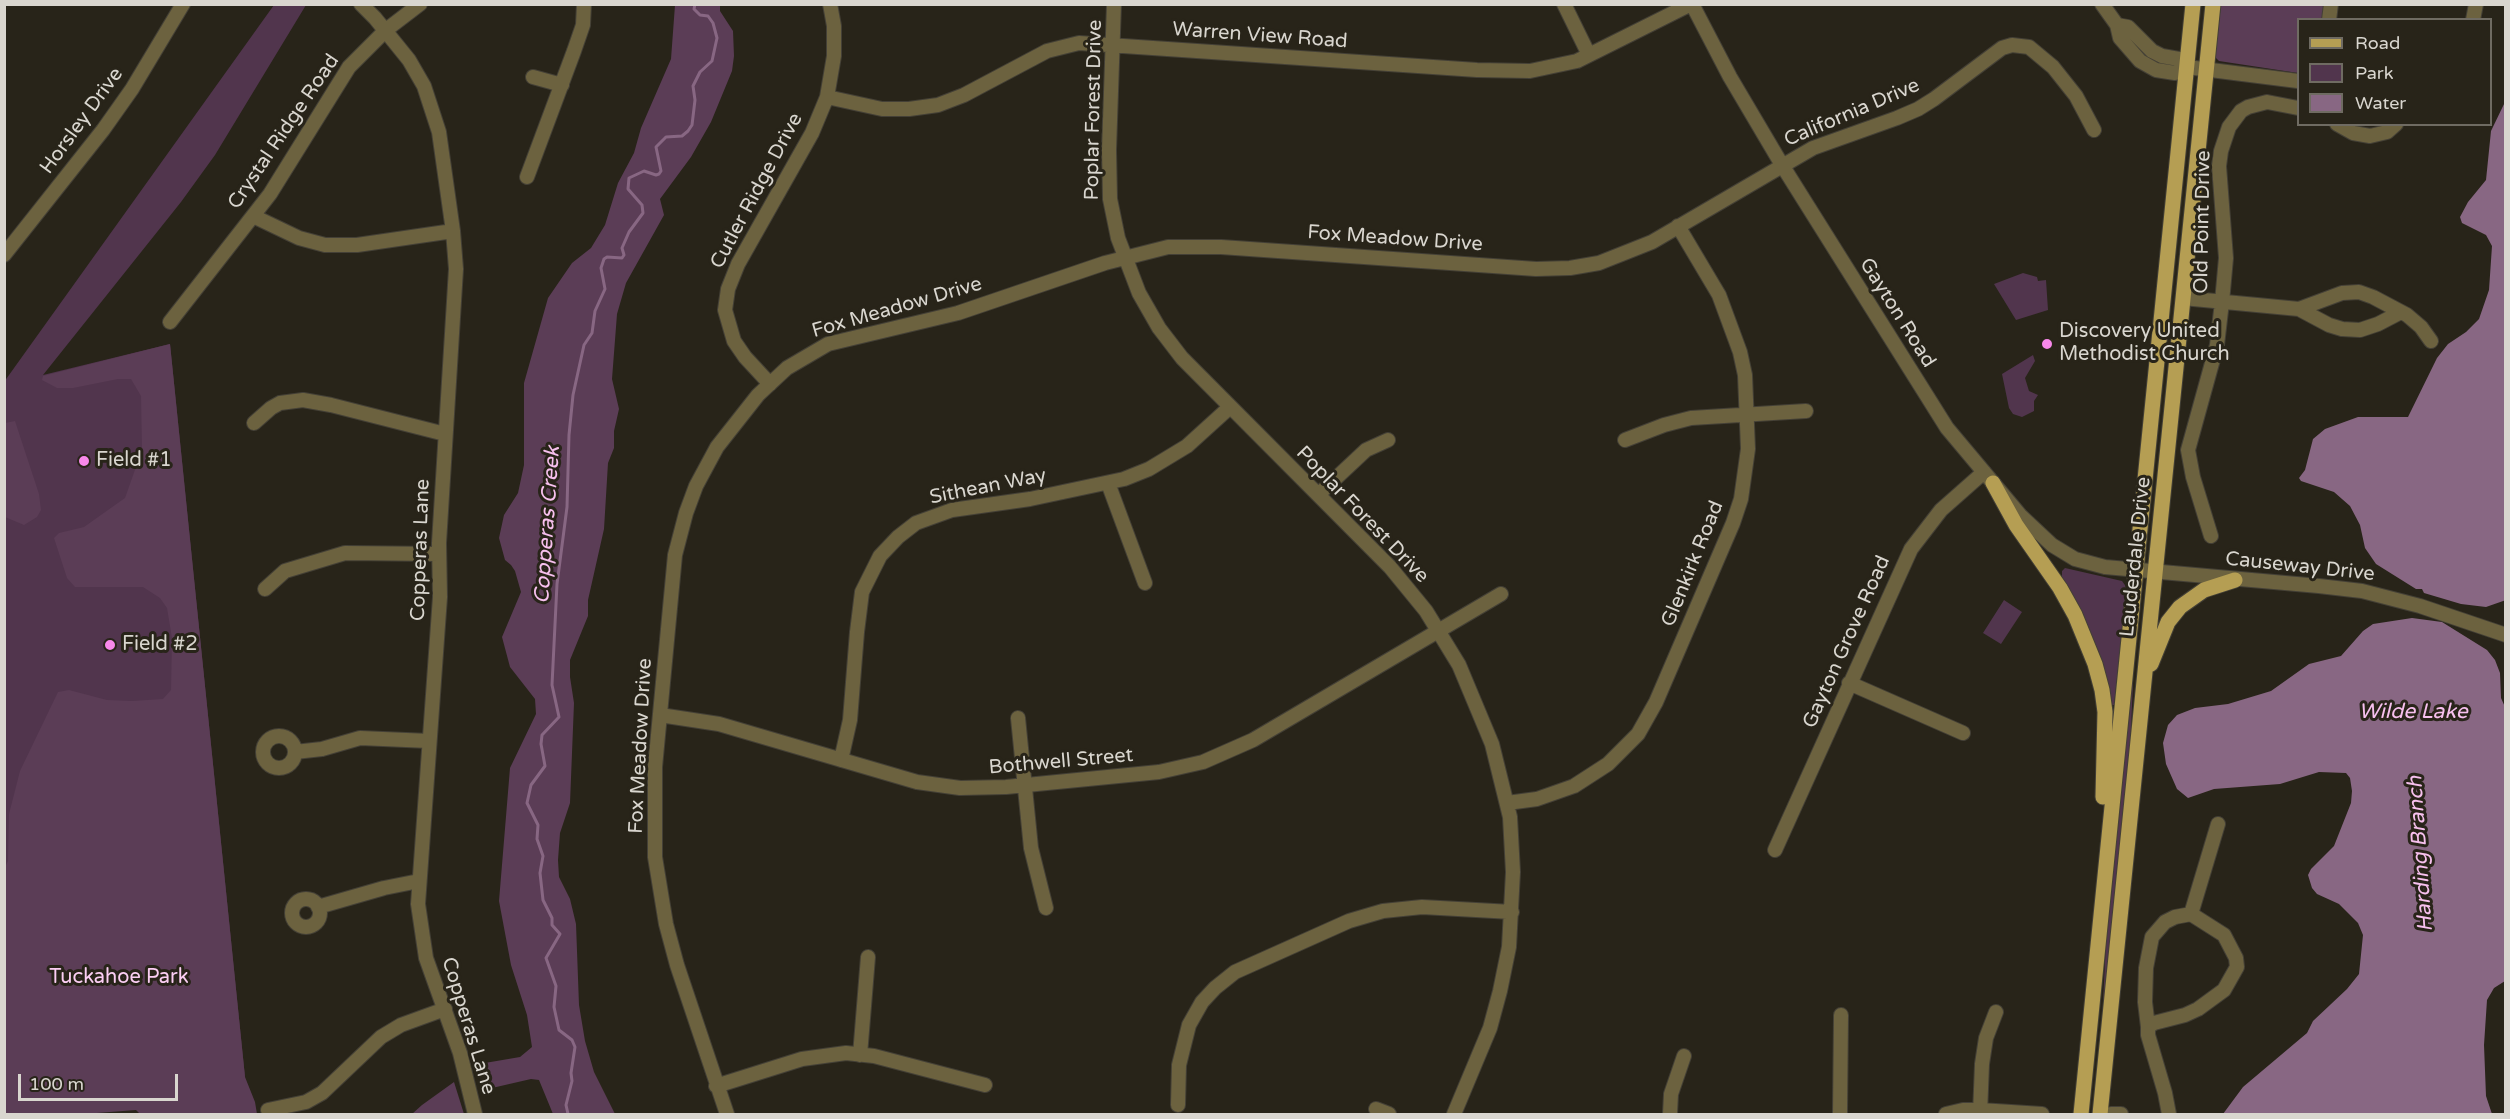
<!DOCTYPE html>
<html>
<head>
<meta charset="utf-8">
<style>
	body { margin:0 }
	#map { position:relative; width:2510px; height:1119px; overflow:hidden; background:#282419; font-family:"Varela Round",sans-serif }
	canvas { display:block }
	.frame { position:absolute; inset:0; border:6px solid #d9d6cf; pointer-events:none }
	.legend { position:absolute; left:2297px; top:18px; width:195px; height:108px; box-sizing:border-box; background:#282419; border:2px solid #6f6b62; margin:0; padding:8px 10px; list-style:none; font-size:18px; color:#d9d6cf }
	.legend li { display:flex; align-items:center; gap:12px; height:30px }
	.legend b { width:30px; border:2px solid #6f6b62 }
	.scale { position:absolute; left:18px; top:1074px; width:160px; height:27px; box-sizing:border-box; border:3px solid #d9d6cf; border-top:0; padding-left:8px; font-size:18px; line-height:21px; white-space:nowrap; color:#d9d6cf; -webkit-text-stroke:4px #282419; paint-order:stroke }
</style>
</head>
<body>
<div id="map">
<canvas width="2510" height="1119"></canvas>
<div class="frame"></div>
<ul class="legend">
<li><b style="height:8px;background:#b59e53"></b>Road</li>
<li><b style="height:16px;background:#51354d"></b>Park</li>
<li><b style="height:16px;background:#886783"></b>Water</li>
</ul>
<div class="scale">100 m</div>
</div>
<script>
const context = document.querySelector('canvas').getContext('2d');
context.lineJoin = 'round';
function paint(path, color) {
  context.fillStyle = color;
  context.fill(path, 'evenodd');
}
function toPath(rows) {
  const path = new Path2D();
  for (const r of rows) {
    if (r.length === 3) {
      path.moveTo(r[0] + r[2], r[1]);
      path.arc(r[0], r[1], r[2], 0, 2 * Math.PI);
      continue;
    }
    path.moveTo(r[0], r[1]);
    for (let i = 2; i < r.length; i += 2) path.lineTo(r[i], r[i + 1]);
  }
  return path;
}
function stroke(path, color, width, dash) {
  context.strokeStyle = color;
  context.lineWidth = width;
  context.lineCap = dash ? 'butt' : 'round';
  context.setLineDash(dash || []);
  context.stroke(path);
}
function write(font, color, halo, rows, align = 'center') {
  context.font = font + ' "Varela Round",sans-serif';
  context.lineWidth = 6;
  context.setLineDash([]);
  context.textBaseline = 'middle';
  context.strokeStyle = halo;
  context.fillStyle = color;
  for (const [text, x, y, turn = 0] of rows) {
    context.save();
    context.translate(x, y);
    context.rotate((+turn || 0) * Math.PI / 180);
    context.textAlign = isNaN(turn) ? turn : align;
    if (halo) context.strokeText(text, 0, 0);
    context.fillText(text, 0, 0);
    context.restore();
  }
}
paint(toPath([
	[274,5,306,5,215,155,181,202,43,375,170,344,245,1077,5,1110,4,382],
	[2023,273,2037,277,2038,281,2046,280,2048,310,2016,320,1994,284],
	[2033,355,2035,361,2025,378,2029,391,2038,395,2034,401,2034,411,2022,417,2013,414,2009,408,2002,374],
	[2065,568,2122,581,2127,588,2114,705,2112,705,2062,579,2062,571],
	[2004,600,2022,612,2001,644,1983,633],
	[2131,683,2133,683,2130,752,2106,1003,2103,1003,2106,941]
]), '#51354d');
paint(toPath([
	[675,5,720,5,720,11,733,31,734,56,732,71,711,122,691,157,660,199,664,215,626,283,617,314,612,379,619,409,614,431,614,448,608,463,604,529,588,600,588,616,570,660,570,677,574,703,570,803,560,833,558,860,559,877,570,899,576,924,579,1005,585,1041,594,1072,615,1114,553,1114,539,1080,531,1079,492,1088,486,1085,477,1072,479,1064,520,1057,532,1047,527,1015,511,965,499,901,510,768,536,714,535,699,510,667,502,637,521,592,515,571,511,565,505,560,499,538,504,515,518,493,524,465,524,383,548,298,572,263,591,248,605,225,618,183,634,153,641,128,671,59],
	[2221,5,2325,5,2323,19,2298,20,2298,73,2219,61,2215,57],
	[170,344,245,1077,255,1102,257,1114,140,1114,136,1110,84,1114,5,1114,4,869,8,861,9,814,20,771,58,692,69,690,107,700,132,701,163,699,171,690,172,638,167,608,160,598,143,587,75,587,67,578,54,538,59,533,84,527,125,498,142,450,141,396,131,379,118,379,73,388,57,388,42,380,43,376],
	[15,421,39,494,41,510,37,517,24,525,5,517,5,423],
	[454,1082,464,1114,412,1114,422,1105]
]), '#5b3d56');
paint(toPath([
	[2505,102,2506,600,2486,607,2461,604,2424,593,2422,589,2416,589,2376,564,2365,548,2360,525,2350,506,2334,492,2301,481,2299,478,2305,470,2313,439,2325,429,2358,417,2408,417,2437,358,2448,344,2466,332,2479,319,2489,290,2492,246,2486,235,2462,223,2460,217,2468,202,2486,180,2491,131],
	[2412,618,2442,622,2487,650,2495,660,2500,673,2501,698,2505,707,2505,981,2494,988,2487,1000,2484,1045,2486,1096,2492,1114,2223,1114,2243,1087,2307,1033,2313,1021,2347,989,2359,974,2363,935,2358,923,2339,904,2317,894,2312,888,2308,875,2311,869,2334,846,2351,803,2352,791,2350,778,2346,773,2319,772,2280,784,2214,789,2188,798,2177,789,2166,764,2163,743,2168,725,2177,715,2195,708,2228,704,2271,691,2309,664,2341,656,2363,631,2373,624]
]), '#886783');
stroke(toPath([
	[568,1114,566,1105,572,1081,571,1073,575,1047,572,1040,559,1030,554,1007,556,986,546,958,560,934,552,925,552,918,543,900,540,873,543,856,537,839,538,825,527,803,531,785,545,766,541,744,542,735,559,717,552,685,557,584,567,507,569,435,573,395,584,345,592,333,595,311,605,289,601,268,604,259,607,257,622,258,624,255,622,248,629,232,643,213,642,205,628,189,629,178,644,171,656,175,659,174,661,171,656,147,666,137,682,136,688,131,692,125,695,100,693,86,700,72,712,61,717,38,713,23,708,16,700,15,694,9,695,4]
]), '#886783', 3);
const minor = toPath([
	[361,4,375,18,409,60,424,86,439,132,453,231,456,269,439,543,440,597,418,904,426,958,460,1053,475,1114],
	[1114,4,1109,150,1110,199,1118,238,1139,293,1159,328,1182,358,1390,567,1426,611,1459,665,1492,744,1510,817,1513,872,1509,947,1500,991,1490,1028,1454,1114],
	[1564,4,1589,55],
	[1692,4,1730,77,1782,165,1947,428,2020,515,2052,545,2075,559,2105,567,2319,586,2362,591,2420,606,2506,635],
	[2102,4,2117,25,2120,38,2140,61,2156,70,2175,73,2187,67],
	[2329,20,2331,4],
	[2473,20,2476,4],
	[2117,25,2128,27,2152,51,2162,56,2179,59,2187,67],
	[2187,67,2298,81],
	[533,77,562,85],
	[827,97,882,109,909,109,938,105,964,95,1047,51,1079,43,1477,70,1530,71,1577,61,1691,4],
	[2337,124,2353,133,2370,136,2387,132,2396,124],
	[527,177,574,51,583,25,584,4],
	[253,216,299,238,325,245,357,245,453,231],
	[4,255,103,130,132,89,183,4],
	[2183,298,2299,309,2342,293,2359,292,2373,297,2407,315,2421,327,2431,341],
	[2299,309,2329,325,2342,329,2360,330,2378,324,2401,312],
	[170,322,270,194,349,67,386,30,420,4],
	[770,384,745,357,734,341,725,310,728,289,738,264,812,133,827,97,834,56,834,26,830,4],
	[254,423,271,408,280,403,303,400,331,405,445,434],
	[1625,440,1664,425,1691,418,1806,411],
	[1108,483,1145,583],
	[1319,494,1366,450,1388,440],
	[2211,536,2193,477,2188,450,2217,345,2222,302,2226,258,2219,166,2221,151,2229,127,2241,111,2248,107,2267,102,2298,108],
	[265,589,285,571,345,553,439,554],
	[1849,683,1963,733],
	[660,715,719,724,917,782,960,788,1006,787,1159,772,1203,762,1253,740,1501,594],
	[1018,718,1031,848,1046,908],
	[279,752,16],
	[295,752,322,749,360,738,429,741],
	[841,760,850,720,857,632,862,592,880,556,898,537,916,523,952,510,1030,499,1124,479,1149,469,1187,446,1230,407],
	[1507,803,1537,799,1574,786,1608,764,1638,734,1656,702,1733,523,1741,499,1748,449,1745,375,1740,352,1719,295,1678,226],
	[1775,850,1911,549,1941,510,1984,472],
	[306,913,14],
	[318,907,384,888,419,881],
	[2148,1027,2145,1002,2146,968,2152,937,2165,922,2175,917,2191,914],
	[860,1055,868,957],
	[716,1086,802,1059,846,1053,874,1056,985,1085],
	[1178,1105,1179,1065,1189,1025,1202,1002,1215,988,1235,972,1349,921,1383,911,1422,907,1512,912],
	[1376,1109,1389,1114],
	[268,1110,306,1102,322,1093,381,1037,401,1025,445,1009],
	[727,1114,677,965,666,924,655,857,655,767,675,555,686,513,696,486,717,447,758,395,787,368,828,344,958,313,1105,263,1168,247,1221,247,1536,269,1570,268,1599,263,1652,242,1813,148,1897,118,1918,109,1934,99,2002,48,2012,45,2029,47,2053,67,2076,96,2094,130],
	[1670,1114,1671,1094,1684,1056],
	[1840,1114,1841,1015],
	[1946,1114,1963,1110,1980,1110,2042,1114],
	[1980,1114,1982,1064,1986,1038,1996,1012],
	[2111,1114,2121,1114],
	[2169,1114,2165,1093,2148,1035,2148,1027,2154,1023,2185,1015,2198,1009,2224,990,2237,967,2236,958,2224,935,2191,914,2218,824]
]);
const major = toPath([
	[1993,483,2016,525,2060,588,2075,615,2095,664,2102,690,2105,712,2103,797],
	[2151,664,2168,622,2180,607,2204,590,2235,580],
	[2081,1114,2193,4],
	[2100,1114,2213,4]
]);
stroke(minor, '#444036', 16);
stroke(major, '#444036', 17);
stroke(minor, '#6c623f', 14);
stroke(major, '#b59e53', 15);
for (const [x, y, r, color] of [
	[2047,344,6,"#f888ea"],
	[84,461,6,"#f888ea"],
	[110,645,6,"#f888ea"]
]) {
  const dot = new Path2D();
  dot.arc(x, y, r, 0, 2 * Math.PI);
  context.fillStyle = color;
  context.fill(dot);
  stroke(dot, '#282419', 2);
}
write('20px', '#d9d6cf', '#282419', [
	["Warren View Road",1260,36,4],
	["Poplar Forest Drive",1094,110,-89],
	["California Drive",1852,113,-23],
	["Horsley Drive",82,121,-54],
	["Crystal Ridge Road",284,132,-56],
	["Cutler Ridge Drive",757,191,-62],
	["Old Point Drive",2203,222,-89],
	["Fox Meadow Drive",1395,239,4],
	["Fox Meadow Drive",897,308,-16],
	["Gayton Road",1897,313,58],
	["Sithean Way",988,487,-11],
	["Poplar Forest Drive",1362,515,46],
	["Copperas Lane",421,550,-88],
	["Lauderdale Drive",2136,557,-84],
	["Glenkirk Road",1693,564,-68],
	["Causeway Drive",2300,567,6],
	["Gayton Grove Road",1847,642,-66],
	["Fox Meadow Drive",641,746,-87],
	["Bothwell Street",1061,762,-5],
	["Copperas Lane",468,1026,73]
]);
write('20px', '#d9d6cf', '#282419', [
	["Discovery United",2059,332],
	["Methodist Church",2059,355],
	["Field #1",96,461],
	["Field #2",122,645]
], 'left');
write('20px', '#fbcef3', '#282419', [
	["Tuckahoe Park",119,978]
]);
write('italic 21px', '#f7c0ee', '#282419', [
	["Copperas Creek",548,525,-86],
	["Wilde Lake",2413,712],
	["Harding Branch",2421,854,-94]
]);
</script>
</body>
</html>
